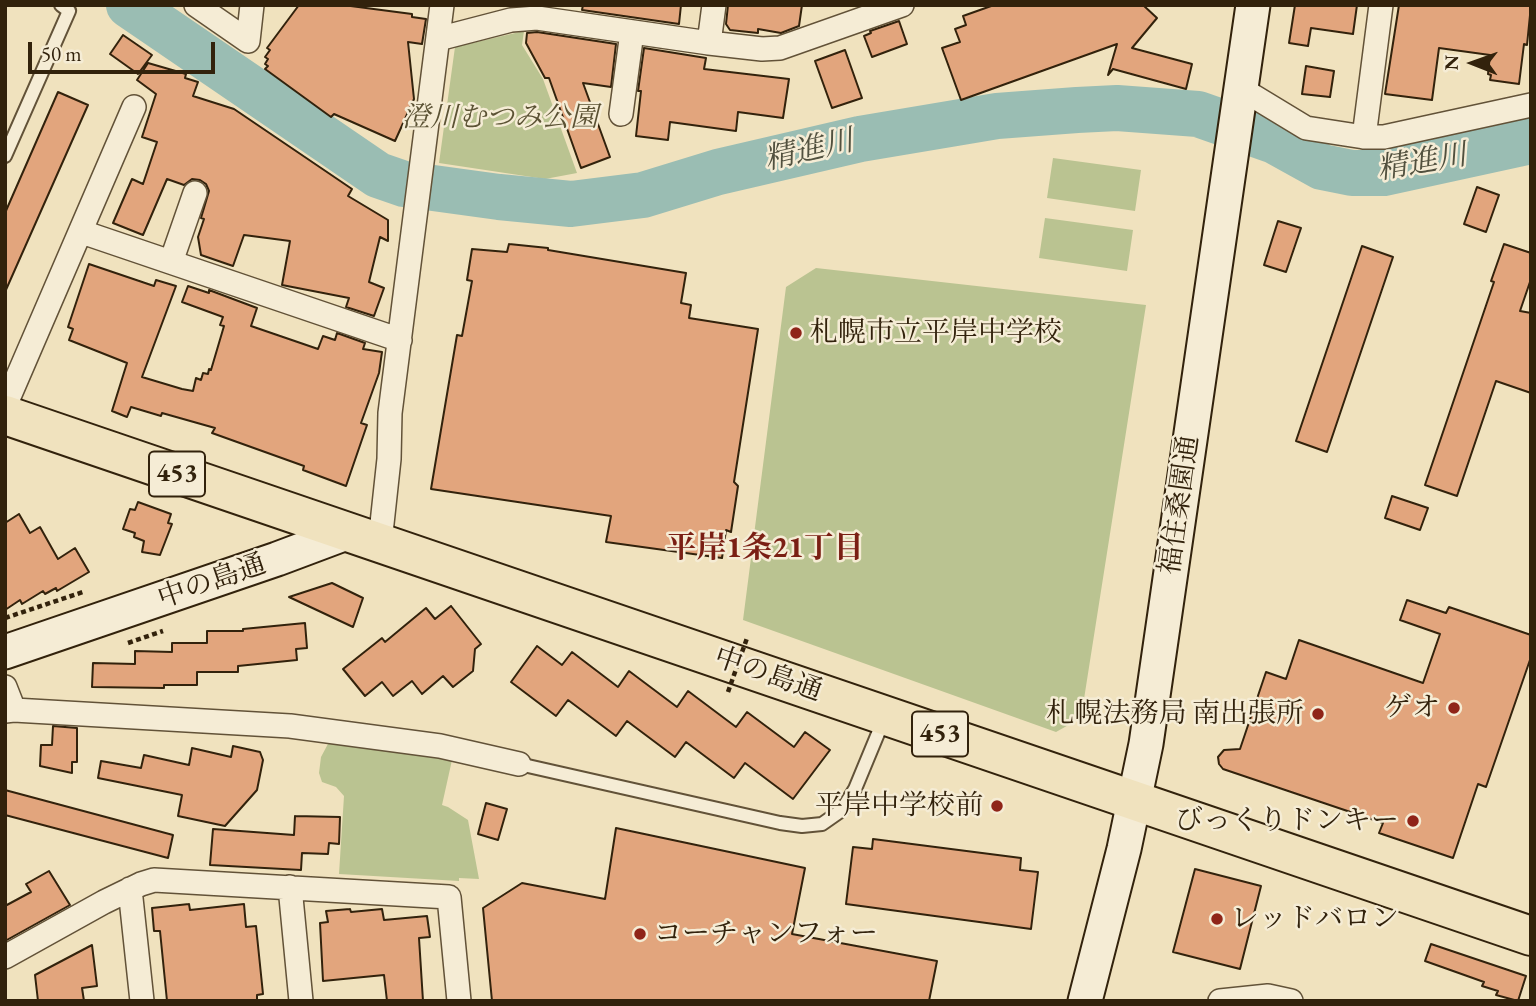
<!DOCTYPE html>
<html>
<head>
<meta charset="utf-8">
<style>
	body { margin:0 }
	#map { position:relative; width:1536px; height:1006px; overflow:hidden; background:#f0e2be; font-family:"EB Garamond",serif }
	canvas { display:block }
	.frame { position:absolute; inset:0; border:7px solid #32220c; pointer-events:none }
	.north { position:absolute; left:1438px; top:28px; width:70px; height:70px; -webkit-text-stroke:5px #f5ecd5; paint-order:stroke; rotate:271deg; font-size:19px; font-weight:700; line-height:28px; text-align:center; color:#32220c }
	.north::after { content:''; display:block; margin:auto; width:24px; height:32px; background:#32220c; clip-path:polygon(50% 0,100% 100%,50% 72%,0 100%) }
	.scale { position:absolute; left:28px; top:42px; width:187px; height:32px; box-sizing:border-box; border:4px solid #32220c; border-top:0; padding-left:9px; font-size:21px; line-height:24px; white-space:nowrap; color:#32220c; -webkit-text-stroke:5px #f5ecd5; paint-order:stroke }
</style>
</head>
<body>
<div id="map">
<canvas width="1536" height="1006"></canvas>
<div class="frame"></div>
<div class="north">N</div>
<div class="scale">50 m</div>
</div>
<script>
const context = document.querySelector('canvas').getContext('2d');
context.lineJoin = 'round';
function paint(path, color) {
  context.fillStyle = color;
  context.fill(path, 'evenodd');
}
function toPath(rows) {
  const path = new Path2D();
  for (const r of rows) {
    path.moveTo(r[0], r[1]);
    for (let i = 2; i < r.length; i += 2) path.lineTo(r[i], r[i + 1]);
  }
  return path;
}
function stroke(path, color, width, dash) {
  context.strokeStyle = color;
  context.lineWidth = width;
  context.lineCap = dash ? 'butt' : 'round';
  context.setLineDash(dash || []);
  context.stroke(path);
}
function write(font, color, halo, rows, align = 'center') {
  context.font = font + ' "EB Garamond","Noto Serif JP",serif';
  context.lineWidth = 5;
  context.setLineDash([]);
  context.textBaseline = 'middle';
  context.strokeStyle = halo;
  context.fillStyle = color;
  for (const [text, x, y, turn = 0] of rows) {
    context.save();
    context.translate(x, y);
    context.rotate((+turn || 0) * Math.PI / 180);
    context.textAlign = isNaN(turn) ? turn : align;
    if (halo) context.strokeText(text, 0, 0);
    context.fillText(text, 0, 0);
    context.restore();
  }
}
paint(toPath([
	[524,31,522,45,543,79,577,173,545,179,439,163,455,47],
	[1053,158,1141,170,1135,211,1047,198],
	[1045,218,1133,230,1127,271,1039,258],
	[816,268,1146,305,1081,718,1056,732,743,620,786,287],
	[329,742,452,760,442,805,448,807,468,820,479,879,459,878,459,881,339,874,344,796,336,787,322,782,319,773,321,757]
]), '#bac391');
stroke(toPath([
	[129,5,378,175,404,184,499,197,571,204,643,195,718,172,860,139,997,116,1077,110,1117,108,1198,114,1275,141,1322,167,1352,173,1384,173,1531,141]
]), '#9abdb3', 46);
const building = toPath([
	[299,5,343,5,412,14,412,17,426,19,422,44,408,42,414,99,395,141,334,114,331,117,265,69,268,66,265,64,268,59,265,57,270,50,267,48,299,5],
	[583,5,681,5,679,24,582,10,583,5],
	[728,5,802,5,799,26,781,33,758,29,758,33,730,30,726,24,728,5],
	[994,5,1143,5,1157,18,1132,48,1192,64,1186,89,1113,69,1108,75,1117,44,961,100,942,48,960,42,955,29,966,25,963,16,994,5],
	[1295,5,1357,5,1353,34,1311,28,1308,46,1289,43,1295,5],
	[1399,5,1531,5,1527,45,1524,44,1519,84,1490,80,1491,75,1488,74,1490,55,1439,48,1432,100,1385,94,1399,5],
	[899,21,907,44,872,57,864,36,871,33,870,31,899,21],
	[537,32,616,44,611,87,583,83,610,157,581,168,549,78,545,78,526,43,527,33,537,32],
	[123,35,152,55,138,74,110,54,123,35],
	[644,48,706,58,704,69,789,79,783,118,738,112,736,131,670,122,668,140,636,136,641,91,638,91,644,48],
	[845,50,862,98,832,108,815,61,845,50],
	[148,63,186,74,185,78,198,82,193,96,234,109,352,189,348,196,388,220,388,241,380,237,369,282,384,288,374,316,346,307,349,298,282,285,290,241,244,235,233,266,201,255,198,237,204,219,201,218,209,191,206,184,200,180,192,179,184,185,167,179,143,235,113,223,132,179,143,184,157,142,142,137,156,94,137,80,148,63],
	[1306,66,1334,71,1330,97,1302,94,1306,66],
	[58,92,88,105,5,292,5,213,58,92],
	[1477,187,1499,195,1486,232,1464,224,1477,187],
	[1278,221,1301,228,1286,272,1264,265,1278,221],
	[509,244,548,248,548,250,686,273,681,303,691,305,689,318,758,329,734,482,738,486,731,532,726,530,722,558,606,542,611,516,431,489,457,335,462,336,472,281,467,280,472,249,507,252,509,244],
	[1504,244,1531,253,1531,279,1520,311,1531,313,1531,393,1496,381,1457,496,1425,485,1494,282,1491,281,1504,244],
	[1362,246,1393,257,1327,452,1296,441,1362,246],
	[89,264,154,286,156,280,176,286,142,377,182,389,193,391,196,378,201,380,203,373,208,374,209,369,211,370,224,326,220,325,223,317,182,302,188,286,209,293,209,290,257,308,251,326,318,349,323,336,335,340,337,333,365,343,363,349,382,352,379,373,361,423,367,425,346,486,303,470,304,466,212,433,215,428,162,413,161,416,131,407,127,417,112,411,127,363,69,340,73,329,68,327,89,264],
	[1392,496,1428,508,1420,530,1385,518,1392,496],
	[138,502,171,514,168,523,172,524,160,555,142,552,144,541,134,537,135,533,123,529,130,509,135,510,138,502],
	[19,514,30,533,40,527,58,559,75,548,89,572,57,591,56,588,45,594,43,591,22,604,20,600,5,610,5,523,19,514],
	[332,583,363,598,353,627,289,597,332,583],
	[1407,600,1446,613,1449,607,1531,635,1531,657,1486,787,1478,784,1453,858,1379,833,1383,823,1223,769,1219,764,1218,757,1224,750,1240,749,1266,672,1286,679,1299,640,1423,683,1440,634,1400,620,1407,600],
	[451,606,481,644,475,649,473,671,453,687,443,676,422,694,412,681,393,696,382,682,365,696,343,669,382,638,385,642,426,608,435,619,451,606],
	[305,623,307,648,296,649,297,660,238,666,238,672,197,672,197,685,164,685,164,688,92,687,93,663,135,664,135,651,172,652,172,643,207,643,207,631,243,631,243,629,305,623],
	[537,646,562,665,572,652,618,687,629,671,677,707,688,691,736,727,747,712,794,747,805,732,830,750,793,799,745,763,734,778,686,742,675,757,627,721,616,736,568,700,556,716,511,682,537,646],
	[53,726,77,728,77,762,72,762,72,773,40,766,41,745,52,745,53,726],
	[233,746,260,752,263,760,257,790,225,826,178,816,182,795,98,778,101,761,141,768,144,755,189,765,192,748,231,757,233,746],
	[5,790,173,835,168,858,5,815,5,790],
	[486,803,507,809,498,840,478,834,486,803],
	[295,816,340,817,339,844,329,843,328,854,302,853,301,870,210,865,213,829,294,835,295,816],
	[616,828,805,868,792,934,937,961,929,1001,492,1001,483,908,522,883,605,899,616,828],
	[873,839,1021,858,1020,870,1038,872,1031,929,846,904,853,847,872,849,873,839],
	[1195,869,1261,886,1240,969,1173,952,1195,869],
	[49,871,70,905,5,941,5,906,31,892,26,884,49,871],
	[189,904,190,910,244,904,246,927,256,926,263,994,257,995,257,1001,167,1001,160,931,154,931,152,908,189,904],
	[350,909,351,912,382,909,384,920,427,916,430,937,419,938,423,1001,387,1001,384,975,323,981,320,923,328,922,326,911,350,909],
	[1431,944,1526,976,1518,1001,1496,995,1498,991,1482,986,1484,982,1425,961,1431,944],
	[92,945,97,986,82,988,84,1001,38,1001,35,975,92,945]
]);
paint(building, '#e2a57d');
stroke(building, '#32220c', 2);
const lane = toPath([
	[5,156,69,11,61,5],
	[519,764,780,823,802,826,822,824,842,810,855,789,884,719]
]);
const street = toPath([
	[196,5,248,41,252,5],
	[438,39,511,20,537,18,709,43,762,49,780,48,902,5],
	[709,43,714,5],
	[1240,88,1306,128,1364,137,1384,137,1531,105],
	[621,114,632,32],
	[1364,137,1381,5],
	[82,232,400,340],
	[171,262,195,193],
	[5,406,134,107],
	[380,542,389,459,390,413,442,5],
	[5,687,14,710],
	[5,711,14,710,290,726,440,746,519,764],
	[290,887,301,1001],
	[130,889,142,1001],
	[5,957,104,902,141,884,154,880,449,897,459,1001],
	[1220,1001,1268,996,1291,1001]
]);
const secondary = toPath([
	[5,652,277,559,349,532],
	[1085,1001,1124,849,1146,744,1253,5]
]);
const highway = toPath([
	[5,415,1531,936]
]);
stroke(lane, '#625238', 16);
stroke(street, '#625238', 26);
stroke(secondary, '#32220c', 37);
stroke(highway, '#32220c', 42);
stroke(toPath([
	[5,618,83,592],
	[128,643,163,631]
]), '#32220c', 4.5, [5, 3.5]);
stroke(lane, '#f5ecd5', 12);
stroke(street, '#f5ecd5', 23);
stroke(secondary, '#f5ecd5', 33);
stroke(highway, '#f0e2be', 38);
stroke(toPath([
	[728,692,747,638]
]), '#32220c', 4.5, [5, 3.5]);
for (const [x, y, r, color] of [
	[796,333,7,"#8f2418"],
	[1454,708,7,"#8f2418"],
	[1318,714,7,"#8f2418"],
	[997,806,7,"#8f2418"],
	[1413,821,7,"#8f2418"],
	[1217,919,7,"#8f2418"],
	[640,934,7,"#8f2418"]
]) {
  const dot = new Path2D();
  dot.arc(x, y, r, 0, 2 * Math.PI);
  context.fillStyle = color;
  context.fill(dot);
  stroke(dot, '#f5ecd5', 2.5);
}
for (const [x, y, w] of [
	[177,474,56],
	[940,734,56]
]) {
  const box = new Path2D();
  box.roundRect(x - w / 2, y - 22.5, w, 45, 5);
  context.fillStyle = '#f5ecd5';
  context.fill(box);
  stroke(box, '#32220c', 2);
}
write('bold 26px', '#32220c', null, [
	["453",177,474],
	["453",940,734]
]);
write('italic 28px', '#5b5234', '#f5ecd5', [
	["澄川むつみ公園",500,118]
]);
write('28px', '#32220c', '#f5ecd5', [
	["札幌市立平岸中学校",810,333,"left"],
	["ゲオ",1440,708],
	["札幌法務局 南出張所",1304,714],
	["平岸中学校前",983,806],
	["びっくりドンキー",1399,821],
	["レッドバロン",1231,919,"left"],
	["コーチャンフォー",654,934,"left"]
], 'right');
write('28px', '#32220c', '#f5ecd5', [
	["福住桑園通",1180,505,-82],
	["中の島通",212,582,-19],
	["中の島通",768,675,19]
]);
write('italic 30px', '#51503e', '#f5ecd5', [
	["精進川",809,151,-13],
	["精進川",1422,163,-10]
]);
write('bold 30px', '#7a1f14', '#f5ecd5', [
	["平岸1条21丁目",765,549]
]);
</script>
</body>
</html>
